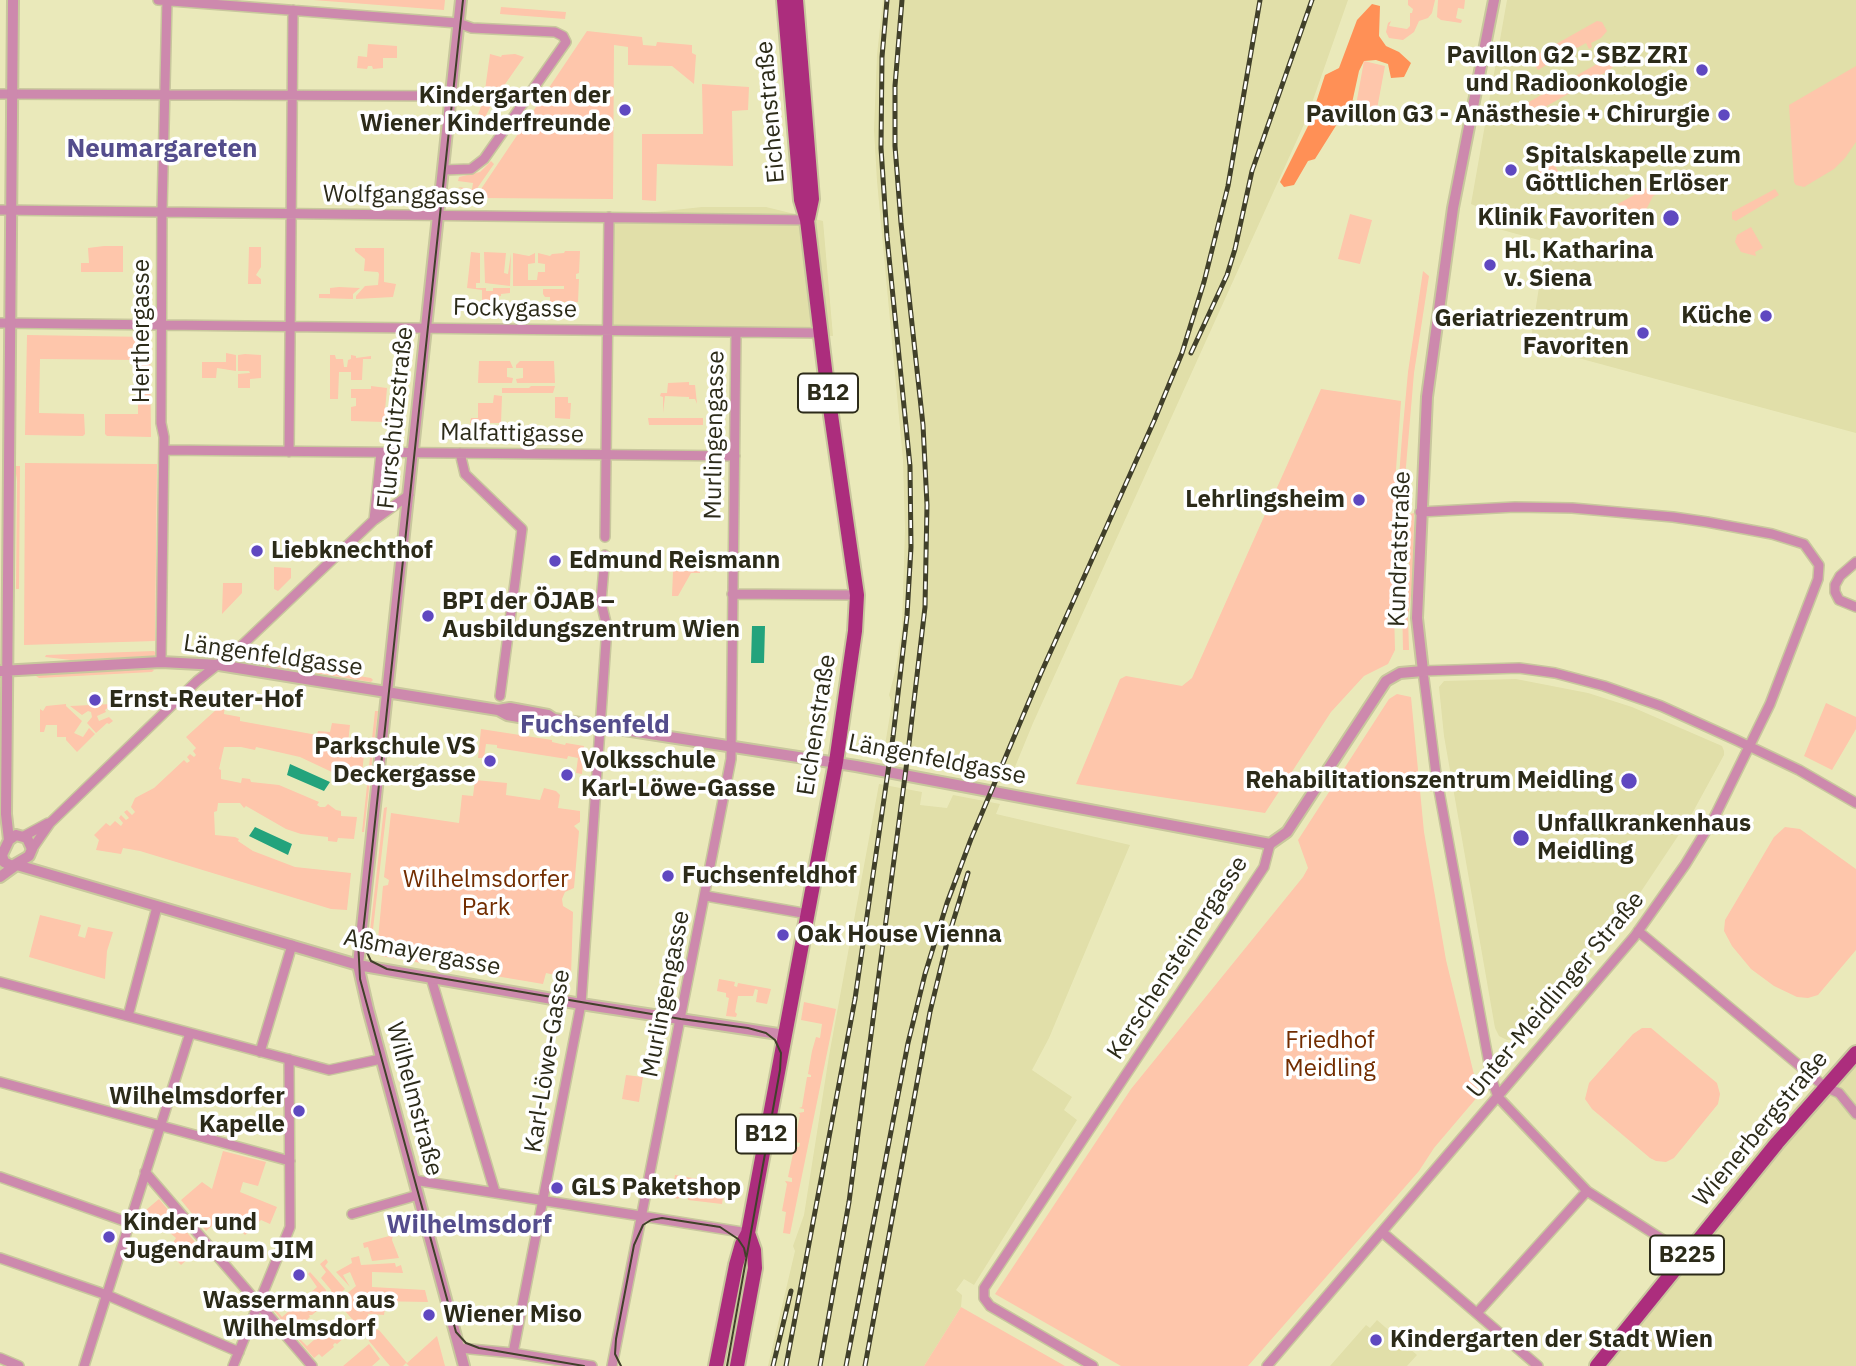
<!DOCTYPE html>
<html>
<head>
<meta charset="utf-8">
<style>
	body { margin:0 }
	canvas { display:block; background:#eae9ba }
</style>
</head>
<body>
<canvas width="1856" height="1366"></canvas>
<script>
const context = document.querySelector('canvas').getContext('2d');
context.lineJoin = 'round';
function paint(path, color) {
  context.fillStyle = color;
  context.fill(path, 'evenodd');
}
function toPath(rows) {
  const path = new Path2D();
  for (const r of rows) {
    path.moveTo(r[0], r[1]);
    for (let i = 2; i < r.length; i += 2) path.lineTo(r[i], r[i + 1]);
  }
  return path;
}
function stroke(path, color, width, dash) {
  context.strokeStyle = color;
  context.lineWidth = width;
  context.lineCap = dash ? 'butt' : 'round';
  context.setLineDash(dash || []);
  context.stroke(path);
}
function write(font, color, halo, rows, align = 'center') {
  context.font = font + ' "IBM Plex Sans",sans-serif';
  context.lineWidth = 7;
  context.setLineDash([]);
  context.textBaseline = 'middle';
  context.strokeStyle = halo;
  context.fillStyle = color;
  for (const [text, x, y, turn = 0] of rows) {
    context.save();
    context.translate(x, y);
    context.rotate((+turn || 0) * Math.PI / 180);
    context.textAlign = isNaN(turn) ? turn : align;
    if (halo) context.strokeText(text, 0, 0);
    context.fillText(text, 0, 0);
    context.restore();
  }
}
paint(toPath([
	[883,0,1348,0,1306,120,1033,723,1008,784,961,774,965,764,930,753,927,765,883,757,892,703,889,695,896,668,902,627,905,529,903,460,877,181,874,130,877,55],
	[1507,0,1856,0,1856,433,1530,345,1546,242,1484,225,1487,211,1471,204],
	[702,207,766,207,823,221,833,336,607,330,609,217],
	[1516,679,1588,693,1632,707,1722,746,1724,751,1724,755,1688,821,1630,908,1588,961,1523,1035,1515,1040,1507,1040,1499,1036,1495,1028,1444,736,1439,687,1444,681],
	[879,784,922,792,920,805,947,808,953,795,1000,804,996,814,1130,845,1049,1038,1032,1070,1072,1097,1064,1110,1077,1120,974,1285,964,1279,956,1290,962,1295,961,1307,924,1366,768,1366,795,1251,793,1246,804,1215,829,1056],
	[1856,1053,1856,1366,1600,1366],
	[1377,1320,1417,1355,1407,1366,1330,1366,1366,1325,1370,1328]
]), '#e1dfa9');
paint(toPath([
	[313,0,445,0,444,10],
	[1408,0,1435,0,1432,13,1428,18,1419,21,1414,32,1403,40,1389,38,1386,32,1388,23,1391,21,1389,26,1407,29,1410,26,1410,13,1412,13,1413,9,1408,5],
	[1438,0,1465,0,1464,9,1458,8,1456,18,1462,20,1461,23,1441,20,1437,17],
	[501,7,566,12,565,19,500,14],
	[1597,21,1602,22,1607,31,1601,38,1591,43,1592,47,1589,49,1586,43,1577,48,1576,47,1538,70,1532,61,1529,63,1533,57],
	[587,31,642,37,643,45,656,46,657,42,692,45,692,53,696,55,694,84,672,66,628,65,628,47,614,45,613,199,479,198,477,195],
	[368,44,397,46,397,58,383,58,383,68,373,69,372,66,368,66,367,69,357,68,358,56,367,57],
	[1611,44,1615,52,1620,52,1622,56,1610,70,1538,111,1531,109,1527,103,1597,64,1594,57,1597,56,1600,61,1610,56,1606,47],
	[490,54,501,57,502,55,515,54,524,57,494,100,491,100,493,102,483,121,485,123,483,127,476,124,476,120,483,101,486,100,484,97],
	[1364,61,1385,66,1377,109,1356,105],
	[1856,66,1856,142,1845,158,1834,169,1804,187,1796,185,1794,182,1789,105],
	[702,84,749,87,748,110,732,111,733,166,657,164,656,201,642,200,642,134,703,134],
	[1547,151,1567,188,1566,192,1548,187,1538,169,1543,162,1543,154],
	[491,161,494,164,469,200,457,199,463,198,464,190,458,187,472,189,473,183,458,181,459,177,480,172],
	[1663,179,1667,181,1666,188,1653,196,1646,210,1630,216,1607,210],
	[1775,189,1779,195,1736,221,1732,219,1732,212],
	[1350,214,1372,220,1360,264,1338,259],
	[1751,227,1763,248,1755,252,1756,256,1741,252,1735,242,1737,235],
	[104,246,123,246,123,272,81,272,81,263,89,263,88,248],
	[249,247,261,247,261,267,256,275,261,279,261,284,248,284],
	[355,248,384,248,384,282,396,284,393,297,356,299,356,296,365,286,378,285,379,274,378,272,364,271,365,259,355,251],
	[565,251,580,251,579,273,576,274,576,279,579,279,578,302,550,302,550,297,545,297,543,294,543,289,564,289,564,286,513,286,513,253,529,256,535,253,535,263,528,264,528,280,537,280,538,272,545,272,545,264,538,263,538,253,550,256,552,254,564,253],
	[471,252,480,253,480,283,476,283,476,288,486,288,486,291,493,291,493,288,510,288,510,293,501,294,501,296,496,297,496,301,482,301,482,290,467,288],
	[484,252,506,253,504,273,508,274,511,253,510,286,485,283],
	[1423,271,1429,276,1414,373,1405,478,1405,571,1400,590,1397,585,1397,503,1402,437,1408,372],
	[339,287,360,288,353,294,353,299,319,298,319,294,330,294,330,288],
	[27,335,150,337,151,437,107,436,105,434,105,414,138,414,138,360,40,359,39,413,84,414,85,434,83,436,25,435],
	[226,353,236,355,236,371,217,368,216,378,202,378,202,362,226,362],
	[245,354,261,355,261,378,250,379,250,388,238,388,238,374,250,373,249,371,238,371,238,355],
	[330,355,335,355,336,359,343,359,344,367,347,367,348,360,351,359,351,355,356,356,356,358,371,356,371,359,363,359,362,380,351,380,351,372,339,372,338,399,330,399],
	[479,361,510,361,513,368,507,368,507,377,513,378,512,383,478,383],
	[520,361,554,361,555,383,517,383,516,379,523,378,523,368,516,368,516,365],
	[689,382,689,385,695,385,697,404,695,399,689,399,689,397,665,396,663,413,663,397,660,396,661,393,667,393,668,383],
	[371,386,387,388,384,422,351,421,351,407,356,406,356,398,351,398,351,389,371,389],
	[531,386,555,386,553,393,502,393,502,388,529,388],
	[1321,389,1401,401,1395,483,1393,568,1395,650,1388,664,1364,676,1331,712,1265,813,1076,784,1120,679,1126,676,1182,686,1192,678],
	[494,395,502,396,501,423,470,423,471,418,478,418,478,403,493,403],
	[555,397,568,397,568,403,571,403,570,419,555,418],
	[648,418,703,418,703,425,649,425],
	[25,463,157,464,155,641,24,645],
	[15,466,20,466,19,589,16,589,17,481],
	[1414,513,1413,582,1408,616,1409,650,1403,650,1402,599,1409,571,1410,514],
	[274,567,291,568,291,578,278,591,274,589],
	[673,571,700,571,700,573,691,573,678,596,672,596],
	[223,583,242,583,242,593,222,614],
	[154,651,156,653,154,656,71,660,45,657,46,655],
	[257,659,371,678,373,680,371,682,253,663],
	[152,669,154,670,152,672,39,678,36,676,37,674],
	[1397,694,1411,697,1424,832,1446,960,1479,1095,1434,1148,1419,1171,1248,1366,1121,1366,995,1294,1131,1089,1303,877,1308,868,1298,840,1389,699],
	[220,702,225,703,224,714,240,717,240,721,317,735,318,731,330,732,332,723,350,725,348,743,365,744,361,784,348,782,335,771,334,773,300,757,256,747,255,750,241,747,224,747,219,769,221,770,221,779,241,783,242,778,250,779,251,782,279,785,319,802,317,805,320,807,325,807,328,804,336,810,341,811,341,816,357,817,354,839,338,838,337,842,328,841,328,837,301,834,286,829,246,806,244,808,240,803,218,803,217,811,214,812,215,835,235,837,239,839,238,841,253,851,295,867,351,873,347,910,331,909,140,851,123,848,121,854,96,850,99,840,94,835,106,823,110,826,115,821,121,826,123,823,119,818,121,815,126,820,129,818,124,812,127,810,132,815,135,812,131,807,135,798,154,788,184,760,187,763,190,761,187,757,190,754,194,757,196,755,193,751,196,748,186,737,217,709],
	[1826,703,1856,717,1856,729,1832,770,1804,756],
	[66,704,66,706,82,721,74,733,83,737,89,728,95,734,77,752,66,740,66,737,57,737,57,725,46,725,44,732,40,732,40,709,43,711,46,706],
	[112,704,105,710,106,712,97,716,99,721,109,717,113,721,109,724,107,723,96,733,87,723,92,717,91,712,88,711,82,715,70,706],
	[375,711,378,711,364,832,362,832],
	[481,729,552,740,552,742,565,745,566,743,584,746,582,774,576,773,578,758,568,756,567,759,497,748,497,745,486,744,484,758,478,758],
	[475,780,507,783,506,795,540,800,544,788,556,791,560,795,558,808,580,811,580,822,574,826,579,831,574,888,565,892,562,899,563,906,573,912,571,976,558,981,555,975,546,973,543,984,454,969,452,962,448,961,444,967,381,956,377,950,383,886,388,885,389,880,384,877,391,813,459,823,462,795,473,796],
	[387,807,372,938,369,940,384,808],
	[1785,827,1800,829,1856,869,1856,950,1818,995,1808,998,1797,997,1774,986,1751,969,1732,946,1724,931,1725,920,1774,837],
	[40,915,81,925,78,936,85,938,88,927,113,932,107,951,105,979,29,957],
	[719,979,735,982,734,986,737,987,738,983,771,989,767,1004,756,1002,758,990,755,989,753,996,738,996,735,1012,737,1014,736,1017,726,1016,729,998,726,997,726,993,717,991],
	[804,1002,836,1009,790,1234,783,1233,786,1212,782,1211,787,1184,785,1181,792,1182,792,1178,788,1177,794,1149,792,1146,799,1147,800,1143,795,1142,800,1114,798,1113,804,1112,804,1109,799,1108,802,1107,807,1077,811,1077,811,1075,808,1074,812,1051,816,1037,820,1038,822,1024,801,1020],
	[1642,1028,1651,1028,1717,1083,1720,1094,1718,1104,1674,1158,1666,1162,1656,1161,1650,1158,1592,1109,1585,1099,1589,1083,1633,1034],
	[626,1075,643,1077,639,1102,622,1099],
	[223,1151,266,1162,258,1186,243,1182,240,1192,277,1207,270,1224,261,1220,245,1235,226,1214,206,1231,181,1200,202,1182,212,1189],
	[675,1175,710,1181,709,1187,713,1188,715,1182,725,1183,721,1197,723,1198,722,1204,688,1200,688,1198,680,1196,678,1199,672,1197],
	[159,1199,200,1248,181,1265,168,1251,176,1238,156,1221,140,1215],
	[393,1235,392,1240,399,1258,372,1261,368,1247,364,1248,363,1243],
	[359,1256,361,1265,395,1263,396,1267,401,1265,403,1273,372,1272,372,1287,425,1290,428,1302,373,1301,373,1307,385,1308,384,1315,368,1314,372,1329,379,1330,407,1363,437,1336,445,1366,409,1366,406,1363,403,1366,390,1366,369,1341,368,1337,337,1302,356,1286,350,1272,343,1275,350,1287,336,1272,352,1263,351,1258],
	[326,1259,328,1262,325,1266,345,1289,333,1299,331,1290,321,1278,326,1272,320,1264],
	[310,1272,326,1290,329,1301,312,1315,309,1315,310,1317,292,1333,271,1307,272,1305,282,1317,317,1287,308,1274],
	[961,1307,1065,1366,924,1366],
	[343,1315,354,1329,337,1344,335,1343,333,1345,334,1347,322,1357,319,1354,314,1358,295,1336,296,1335,307,1346],
	[369,1344,380,1359,372,1366,343,1366]
]), '#fec6ab');
paint(toPath([
	[1372,4,1380,6,1379,36,1386,46,1399,52,1411,63,1404,77,1391,78,1388,64,1376,60,1364,61,1359,71,1352,103,1344,106,1337,124,1315,159,1308,161,1294,185,1284,187,1280,182,1309,124,1325,75,1339,68,1357,20]
]), '#ff9056');
paint(toPath([
	[752,626,765,626,764,663,751,663],
	[290,764,330,782,324,791,287,775],
	[255,827,292,844,288,855,249,836]
]), '#23a37c');
const minor = toPath([
	[158,0,458,23,472,28,555,32,563,36,566,42,484,159,471,169,443,170],
	[0,94,451,96],
	[0,210,807,220],
	[0,323,820,333],
	[164,450,735,456],
	[289,452,293,10],
	[460,453,465,474,522,529,500,696],
	[374,520,381,453],
	[605,537,609,217],
	[1856,562,1840,576,1835,585,1835,592,1839,600,1856,607],
	[732,594,857,595],
	[161,662,164,437,161,423,162,211,167,0],
	[24,836,48,823],
	[32,849,50,823,197,681,240,647,374,520,409,495],
	[706,896,808,914],
	[1638,931,1825,1087,1839,1093,1856,1114],
	[431,978,495,1192],
	[0,982,329,1070,381,1059],
	[128,1016,157,907],
	[260,1052,292,945],
	[0,1082,290,1161],
	[145,1172,312,1366],
	[0,1177,130,1223],
	[414,1180,748,1233],
	[352,1214,418,1195],
	[1382,1232,1538,1366],
	[1687,1255,1587,1191,1498,1097,1492,1080,1436,774,1423,671,1519,668,1555,673,1604,686,1661,706,1736,740,1799,770,1856,803],
	[0,1258,107,1295,239,1352],
	[1477,1313,1587,1191],
	[460,1348,513,1353,592,1366],
	[513,1353,581,1004,607,627,601,602,605,555],
	[0,1358,19,1366],
	[84,1366,190,1033],
	[233,1366,290,1227,289,1059],
	[612,1366,731,759,736,333],
	[1093,1366,990,1306,984,1298,984,1288,1264,867,1270,844],
	[1267,1366,1634,937,1685,865,1715,816,1770,704,1818,579,1819,565,1804,544,1772,534,1707,522,1673,517,1572,508,1515,507,1420,512]
]);
const tertiary = toPath([
	[461,0,358,965,368,1009,464,1366],
	[0,671,161,662,219,665,498,710,507,715,537,720],
	[498,710,510,708,548,715,554,719,856,766,1270,844,1287,832,1386,681,1400,673,1423,671,1417,618,1427,397,1453,208,1494,0],
	[16,835,27,838,32,849,29,856,12,866,4,862,2,855,9,840,16,835],
	[9,840,6,814,13,0],
	[17,865,358,965,581,1004,785,1035],
	[0,877,15,866]
]);
const primary = toPath([
	[796,0,812,199,808,218],
	[716,1366,736,1265,742,1244,748,1233,836,762,855,631,857,595,828,394,807,220,801,200,784,0],
	[737,1366,755,1268,754,1250,748,1233],
	[1597,1366,1777,1143,1856,1053]
]);
stroke(minor, '#c8c79d', 12);
stroke(tertiary, '#c8c79d', 14);
stroke(primary, '#c8c79d', 18);
stroke(minor, '#cd89ad', 9);
stroke(tertiary, '#cd89ad', 10);
stroke(primary, '#ac2d7d', 14);
stroke(toPath([
	[463,0,369,878,363,932,364,946,371,961,387,969,681,1019,748,1028,766,1033,775,1040,781,1053,780,1070,727,1366],
	[358,940,360,979,456,1332,466,1343,479,1348,584,1366],
	[621,1366,615,1354,616,1339,634,1245,643,1225,651,1220,662,1218,720,1227,738,1239,744,1248,746,1257]
]), '#41402a', 2);
const rail = toPath([
	[1191,353,1227,275,1235,249,1252,171,1312,0],
	[773,1366,791,1291],
	[786,1366,855,999,893,737,907,616,911,547,910,466,887,237,881,148,882,57,887,0],
	[820,1366,849,1202,907,761,925,607,927,505,923,425,901,223,895,146,895,86,902,0],
	[846,1366,908,1043,925,974,947,903,971,839,1041,673,1154,421,1182,353,1204,282,1228,186,1260,0],
	[865,1366,930,1012,948,938,968,873]
]);
stroke(rail, '#41402a', 5);
stroke(rail, '#fff', 2.5, [8]);
for (const [x, y, r, color] of [
	[1702,70,7,"#5f48c0"],
	[625,110,7,"#5f48c0"],
	[1724,115,7,"#5f48c0"],
	[1511,170,7,"#5f48c0"],
	[1671,218,9,"#5f48c0"],
	[1490,265,7,"#5f48c0"],
	[1766,316,7,"#5f48c0"],
	[1643,333,7,"#5f48c0"],
	[1359,500,7,"#5f48c0"],
	[257,551,7,"#5f48c0"],
	[555,561,7,"#5f48c0"],
	[428,616,7,"#5f48c0"],
	[95,700,7,"#5f48c0"],
	[490,761,7,"#5f48c0"],
	[567,775,7,"#5f48c0"],
	[1629,781,9,"#5f48c0"],
	[1521,838,9,"#5f48c0"],
	[668,876,7,"#5f48c0"],
	[783,935,7,"#5f48c0"],
	[299,1111,7,"#5f48c0"],
	[557,1188,7,"#5f48c0"],
	[109,1237,7,"#5f48c0"],
	[299,1275,7,"#5f48c0"],
	[429,1315,7,"#5f48c0"],
	[1376,1340,7,"#5f48c0"]
]) {
  const dot = new Path2D();
  dot.arc(x, y, r, 0, 2 * Math.PI);
  context.fillStyle = color;
  context.fill(dot);
  stroke(dot, '#fff', 2.5);
}
for (const [x, y, w] of [
	[828,393,60],
	[766,1134,60],
	[1687,1255,74]
]) {
  const box = new Path2D();
  box.roundRect(x - w / 2, y - 19.5, w, 39, 5);
  context.fillStyle = '#fff';
  context.fill(box);
  stroke(box, '#2c2b19', 2);
}
write('bold 23px', '#2c2b19', null, [
	["B12",828,393],
	["B12",766,1134],
	["B225",1687,1255]
]);
write('bold 24px', '#2c2b19', '#fff', [
	["Pavillon G2 - SBZ ZRI",1688,56,"right"],
	["und Radioonkologie",1688,84,"right"],
	["Kindergarten der",611,96,"right"],
	["Wiener Kinderfreunde",611,124,"right"],
	["Pavillon G3 - Anästhesie + Chirurgie",1710,115,"right"],
	["Spitalskapelle zum",1525,156],
	["Göttlichen Erlöser",1525,184],
	["Klinik Favoriten",1655,218,"right"],
	["Hl. Katharina",1504,251],
	["v. Siena",1504,279],
	["Küche",1752,316,"right"],
	["Geriatriezentrum",1629,319,"right"],
	["Favoriten",1629,347,"right"],
	["Lehrlingsheim",1345,500,"right"],
	["Liebknechthof",271,551],
	["Edmund Reismann",569,561],
	["BPI der ÖJAB –",442,602],
	["Ausbildungszentrum Wien",442,630],
	["Ernst-Reuter-Hof",109,700],
	["Parkschule VS",476,747,"right"],
	["Deckergasse",476,775,"right"],
	["Volksschule",581,761],
	["Karl-Löwe-Gasse",581,789],
	["Rehabilitationszentrum Meidling",1613,781,"right"],
	["Unfallkrankenhaus",1537,824],
	["Meidling",1537,852],
	["Fuchsenfeldhof",682,876],
	["Oak House Vienna",797,935],
	["Wilhelmsdorfer",285,1097,"right"],
	["Kapelle",285,1125,"right"],
	["GLS Paketshop",571,1188],
	["Kinder- und",123,1223],
	["Jugendraum JIM",123,1251],
	["Wassermann aus",299,1301,"center"],
	["Wilhelmsdorf",299,1329,"center"],
	["Wiener Miso",443,1315],
	["Kindergarten der Stadt Wien",1390,1340]
], 'left');
write('24px', '#2c2b19', '#fff', [
	["Eichenstraße",771,112,-95],
	["Wolfganggasse",404,196,1],
	["Fockygasse",515,309,1],
	["Herthergasse",142,331,-90],
	["Flurschützstraße",396,418,-84],
	["Malfattigasse",512,434,1],
	["Murlingengasse",715,435,-89],
	["Kundratstraße",1400,549,-88],
	["Längenfeldgasse",273,656,8],
	["Eichenstraße",817,725,-81],
	["Längenfeldgasse",937,760,11],
	["Aßmayergasse",422,953,11],
	["Kerschensteinergasse",1178,958,-57],
	["Murlingengasse",666,994,-79],
	["Unter-Meidlinger Straße",1556,995,-50],
	["Karl-Löwe-Gasse",548,1061,-81],
	["Wilhelmstraße",414,1099,75],
	["Wienerbergstraße",1761,1129,-50]
]);
write('24px', '#722d00', '#fff', [
	["Wilhelmsdorfer",486,880],
	["Park",486,908],
	["Friedhof",1330,1041],
	["Meidling",1330,1069]
]);
write('bold 26px', '#544d8c', '#fff', [
	["Neumargareten",162,149],
	["Fuchsenfeld",595,725],
	["Wilhelmsdorf",469,1225]
]);
</script>
</body>
</html>
